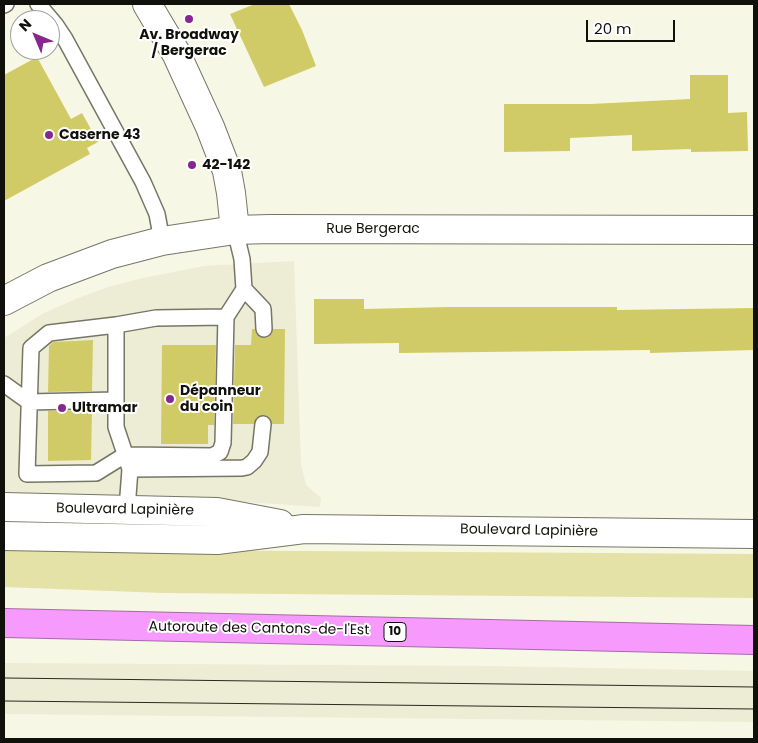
<!DOCTYPE html>
<html>
<head>
<meta charset="utf-8">
<style>
	body { margin:0 }
	#map { position:relative; width:758px; height:743px; overflow:hidden; background:#f7f7e6; font-family:Poppins,sans-serif }
	canvas { display:block }
	.frame { position:absolute; inset:0; border:5px solid #11110c; pointer-events:none }
	.north { position:absolute; left:10px; top:10px; width:50px; height:50px; box-sizing:border-box; background:#fff; border:1px solid #a0a09e; border-radius:50%; rotate:315deg; font-size:14px; font-weight:700; line-height:20px; text-align:center; color:#11110c }
	.north::after { content:''; display:block; margin:auto; width:18px; height:22px; background:#88268f; clip-path:polygon(50% 0,100% 100%,50% 72%,0 100%) }
	.scale { position:absolute; left:586px; top:20px; width:89px; height:22px; box-sizing:border-box; border:2px solid #11110c; border-top:0; padding-left:6px; font-size:15px; line-height:18px; white-space:nowrap; color:#11110c; -webkit-text-stroke:4px #fff; paint-order:stroke }
</style>
</head>
<body>
<div id="map">
<canvas width="758" height="743"></canvas>
<div class="frame"></div>
<div class="north">N</div>
<div class="scale">20 m</div>
</div>
<script>
const context = document.querySelector('canvas').getContext('2d');
context.lineJoin = 'round';
function paint(path, color) {
  context.fillStyle = color;
  context.fill(path, 'evenodd');
}
function toPath(rows) {
  const path = new Path2D();
  for (const r of rows) {
    path.moveTo(r[0], r[1]);
    for (let i = 2; i < r.length; i += 2) path.lineTo(r[i], r[i + 1]);
  }
  return path;
}
function stroke(path, color, width, dash) {
  context.strokeStyle = color;
  context.lineWidth = width;
  context.lineCap = dash ? 'butt' : 'round';
  context.setLineDash(dash || []);
  context.stroke(path);
}
function write(font, color, halo, rows, align = 'center') {
  context.font = font + ' Poppins,sans-serif';
  context.lineWidth = 4;
  context.setLineDash([]);
  context.textBaseline = 'middle';
  context.strokeStyle = halo;
  context.fillStyle = color;
  for (const [text, x, y, turn = 0] of rows) {
    context.save();
    context.translate(x, y);
    context.rotate((+turn || 0) * Math.PI / 180);
    context.textAlign = isNaN(turn) ? turn : align;
    if (halo) context.strokeText(text, 0, 0);
    context.fillText(text, 0, 0);
    context.restore();
  }
}
paint(toPath([
	[294,261,301,464,306,485,321,498,320,507,158,496,4,496,4,338,44,313,78,298,108,287,143,278,204,266],
	[4,663,490,666,754,671,754,722,4,714]
]), '#edecd4');
paint(toPath([
	[4,549,754,554,754,598,163,593,4,587]
]), '#e4e2a7');
paint(toPath([
	[255,4,289,4,302,30,316,66,264,87,230,14],
	[37,57,71,119,82,113,98,142,87,148,90,154,4,201,4,75],
	[690,75,728,75,728,113,747,112,748,151,691,152,691,149,632,151,632,135,570,138,570,151,504,152,504,104,591,104,690,99],
	[314,299,364,299,364,309,449,307,617,307,617,310,754,308,754,350,650,353,650,350,399,353,399,343,314,344],
	[252,329,255,329,256,334,264,338,269,337,273,329,285,329,284,424,272,424,269,417,264,415,256,418,254,424,233,424,235,345,251,345],
	[93,340,92,391,48,392,49,346,53,342],
	[162,345,216,345,214,425,208,425,208,444,161,444],
	[92,410,91,460,48,461,48,411]
]), '#d1cb67');
const service = toPath([
	[38,4,55,24,65,39,143,182,157,214,162,241],
	[4,5,6,4],
	[244,289,263,309,264,329],
	[116,325,49,333,31,348,27,474,96,473,125,455,212,456,220,452,223,443,226,317],
	[4,384,29,402,115,400],
	[130,469,242,468,247,467,254,461,260,452,263,424],
	[127,509,130,469,116,427,116,325,156,318,226,317,244,289,242,259,235,230]
]);
const minor = toPath([
	[147,4,176,53,210,127,227,171,231,193,235,230],
	[4,301,48,278,112,254,162,241,235,230,270,229,754,230]
]);
const secondary = toPath([
	[4,507,217,512,280,524],
	[4,536,217,540,304,529,754,534]
]);
const motorway = toPath([
	[4,623,754,640]
]);
stroke(service, '#767667', 18);
stroke(minor, '#767667', 30);
stroke(secondary, '#767667', 30);
stroke(motorway, '#a66aa9', 30);
stroke(service, '#fff', 15);
stroke(minor, '#fff', 28);
stroke(secondary, '#fff', 28);
stroke(motorway, '#f79afd', 28);
stroke(toPath([
	[4,678,754,687],
	[4,701,754,709]
]), '#292923', 1);
for (const [x, y, r, color] of [
	[189,19,5,"#88268f"],
	[49,135,5,"#88268f"],
	[192,165,5,"#88268f"],
	[170,399,5,"#88268f"],
	[62,408,5,"#88268f"]
]) {
  const dot = new Path2D();
  dot.arc(x, y, r, 0, 2 * Math.PI);
  context.fillStyle = color;
  context.fill(dot);
  stroke(dot, '#fff', 2);
}
for (const [x, y, w] of [
	[395,632,22]
]) {
  const box = new Path2D();
  box.roundRect(x - w / 2, y - 9.5, w, 19, 4);
  context.fillStyle = '#fff';
  context.fill(box);
  stroke(box, '#11110c', 1);
}
write('bold 12px', '#11110c', null, [
	["10",395,632]
]);
write('bold 14px', '#11110c', '#fff', [
	["Av. Broadway",189,35,"center"],
	["/ Bergerac",189,51,"center"],
	["Caserne 43",59,135],
	["42-142",202,165],
	["Dépanneur",180,391],
	["du coin",180,407],
	["Ultramar",72,408]
], 'left');
write('14px', '#11110c', '#fff', [
	["Rue Bergerac",373,229],
	["Boulevard Lapinière",125,510,1],
	["Boulevard Lapinière",529,531,1],
	["Autoroute des Cantons-de-l'Est",259,629,1]
]);
</script>
</body>
</html>
